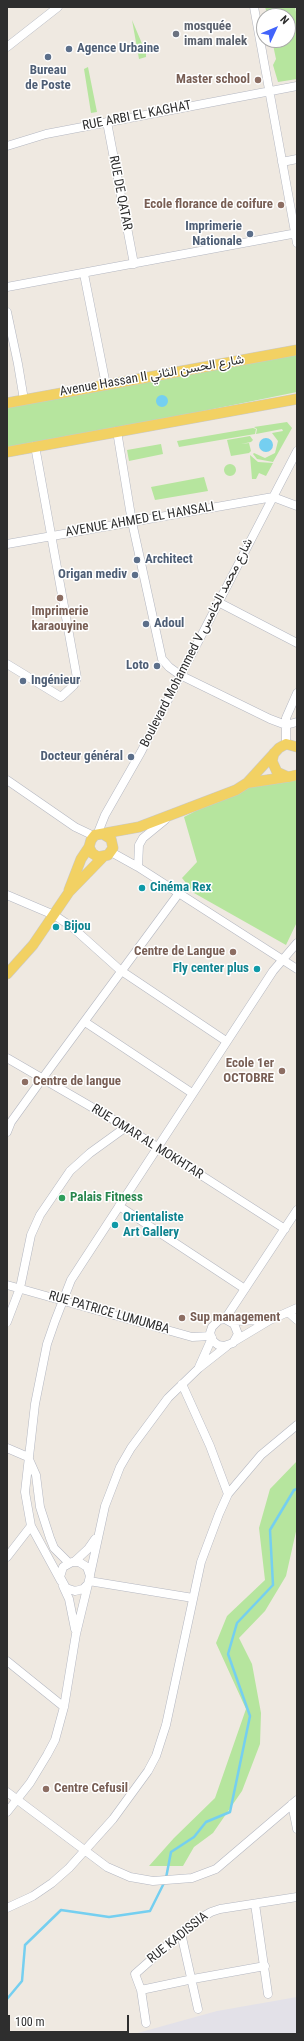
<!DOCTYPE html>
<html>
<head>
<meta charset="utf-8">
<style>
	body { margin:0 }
	#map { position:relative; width:304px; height:2041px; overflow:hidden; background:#efe9e1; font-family:"Roboto Condensed",sans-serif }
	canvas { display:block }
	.frame { position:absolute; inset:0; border:8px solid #2e2e2e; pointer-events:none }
	.north { position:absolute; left:256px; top:8px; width:40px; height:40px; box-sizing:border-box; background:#fff; border:1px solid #ababab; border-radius:50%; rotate:46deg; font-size:11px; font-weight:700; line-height:16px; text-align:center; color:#2e2e2e }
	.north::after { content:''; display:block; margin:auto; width:14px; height:18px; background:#4264fb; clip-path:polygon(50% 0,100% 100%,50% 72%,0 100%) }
	.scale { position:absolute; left:8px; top:2015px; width:121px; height:18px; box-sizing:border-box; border:2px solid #2e2e2e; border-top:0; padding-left:5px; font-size:12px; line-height:14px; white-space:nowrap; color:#2e2e2e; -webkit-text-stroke:3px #fff; paint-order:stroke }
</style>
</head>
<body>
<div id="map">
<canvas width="304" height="2041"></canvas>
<div class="frame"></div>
<div class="north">N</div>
<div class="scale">100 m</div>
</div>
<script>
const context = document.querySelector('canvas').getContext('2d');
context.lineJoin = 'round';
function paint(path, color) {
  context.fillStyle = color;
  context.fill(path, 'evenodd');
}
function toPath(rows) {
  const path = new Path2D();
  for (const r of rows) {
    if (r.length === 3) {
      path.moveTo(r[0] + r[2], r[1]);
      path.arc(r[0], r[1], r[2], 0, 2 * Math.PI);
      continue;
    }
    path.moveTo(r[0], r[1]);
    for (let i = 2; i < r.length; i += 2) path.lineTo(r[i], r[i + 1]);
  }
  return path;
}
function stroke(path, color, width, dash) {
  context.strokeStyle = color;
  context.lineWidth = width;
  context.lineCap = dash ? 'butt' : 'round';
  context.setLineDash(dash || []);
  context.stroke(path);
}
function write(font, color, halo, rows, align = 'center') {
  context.font = font + ' "Roboto Condensed",Vazirmatn,sans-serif';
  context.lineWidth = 3;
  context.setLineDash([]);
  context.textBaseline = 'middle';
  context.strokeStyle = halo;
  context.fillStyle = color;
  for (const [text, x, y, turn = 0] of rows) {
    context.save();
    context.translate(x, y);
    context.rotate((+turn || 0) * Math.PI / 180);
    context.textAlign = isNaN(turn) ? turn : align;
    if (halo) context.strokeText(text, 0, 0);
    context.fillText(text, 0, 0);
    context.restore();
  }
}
paint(toPath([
	[297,1997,297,2034,134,2034,217,2011]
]), '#e3e1e8');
paint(toPath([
	[265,7,295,7,297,17,297,79,278,82,273,65,276,59,272,40,288,40,288,16,268,16],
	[132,20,146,53,146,57,139,59],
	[88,67,97,112,91,113,84,69],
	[297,353,297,392,7,451,7,403],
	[287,422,292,428,273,462,257,459,253,454,254,453,265,458,275,453,278,441,272,433,283,431,282,429,256,434,257,429,254,427],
	[253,428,256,429,255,434,179,447,177,441],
	[250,436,253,440,251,442,241,444,249,443,251,451,249,453,231,456,227,440],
	[161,444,163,454,129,461,127,450],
	[250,455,258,462,273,463,266,476,259,473,256,479,252,479],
	[230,470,6],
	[204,477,208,491,155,500,151,487],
	[297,777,297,922,286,945,194,893,182,878,197,862,184,817,236,790],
	[297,1461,297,1527,286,1576,265,1611,239,1638,252,1664,261,1713,260,1744,242,1791,213,1833,194,1847,183,1866,149,1866,174,1838,215,1798,246,1709,216,1643,227,1616,265,1580,259,1528,270,1489]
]), '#b6e59e');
paint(toPath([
	[162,401,6],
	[266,445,7]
]), '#75cff0');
stroke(toPath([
	[166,1878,171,1852,194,1837,206,1822,230,1812,250,1716,228,1654,237,1623,273,1585,270,1530,294,1490,297,1489],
	[7,1999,22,1981,25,1945,61,1910,109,1917,150,1911,164,1883]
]), '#75cff0', 2.5);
const minor = toPath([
	[254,7,297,243],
	[7,47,58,7],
	[107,122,134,264],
	[7,146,46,134,297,86],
	[282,162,297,159],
	[84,274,106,385],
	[7,287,297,233],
	[7,312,18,364,24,400],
	[117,431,132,522,162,659,169,667,180,675,270,719,286,725,297,722],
	[273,497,297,506],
	[7,544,273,497],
	[218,602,297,643],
	[7,664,61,697,74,685,77,678,35,446],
	[286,744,286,718,297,693],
	[7,780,75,827,94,836],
	[97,835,105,815,141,752,297,451],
	[111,852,138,867,297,969],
	[138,867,139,845,143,838,165,820],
	[7,895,54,915,72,927,120,970,226,1041],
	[85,1022,192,1093],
	[7,1058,126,1127,285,1229],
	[7,1132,11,1122,42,1079,179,893],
	[119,1206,245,1289],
	[7,1285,192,1337,211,1336],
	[288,1312,297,1320],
	[225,1319,234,1324,238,1334,233,1343,224,1346,218,1345,213,1341,210,1333,212,1327,219,1320,225,1319,297,1210],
	[232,1321,269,1320],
	[7,1322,20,1288,31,1235,40,1215,70,1171,90,1153,126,1127],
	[235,1341,270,1320,297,1308],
	[199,1367,212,1338],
	[182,1384,210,1446,228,1494],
	[7,1448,28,1457,36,1475,40,1507,50,1538,54,1548,69,1563],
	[7,1557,31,1526],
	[75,1561,88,1549,95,1539],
	[90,1575,105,1506,120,1467,131,1448,168,1398,199,1368,227,1346],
	[61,1581,31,1526,25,1492,35,1404,47,1344,55,1321,71,1280,82,1263,273,971,297,943],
	[89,1581,193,1598],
	[63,1586,69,1599,75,1629],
	[7,1661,64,1707],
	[7,1792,107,1867,130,1877,153,1881,192,1878,216,1869,297,1800],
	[296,1804,292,1804,297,1829],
	[7,1812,30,1783,47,1755,55,1740,64,1707,76,1634,90,1576,87,1567,79,1562,72,1562,63,1567,60,1577,66,1588,75,1591,83,1589,87,1585],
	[255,1904,268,1994],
	[7,1908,33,1896,52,1883,69,1868,113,1819,148,1771,156,1756,166,1725,201,1562,219,1514,228,1494,261,1455,297,1425],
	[181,1933,198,2009],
	[141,1990,193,1979,265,1966],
	[146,2023,141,1990,135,1974,194,1922,211,1912,220,1909,297,1897]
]);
const major = toPath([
	[7,403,297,350],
	[7,452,297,399],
	[274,753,272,761,277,772,288,777,297,775],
	[247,783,287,777],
	[103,834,111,839,113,848,108,855,98,857,92,853,89,847,91,840,95,835,139,827,236,790,247,783,279,748,286,744,297,747],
	[69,890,81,859,89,847],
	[7,974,33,945,69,892,103,857]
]);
stroke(minor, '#b4b7c1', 9);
stroke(major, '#c9c9c9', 11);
stroke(minor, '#fff', 8);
stroke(major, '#f2d163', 10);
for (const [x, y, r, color] of [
	[176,34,4,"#6b7280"],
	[69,49,4,"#5c6f8a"],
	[48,57,4,"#5c6f8a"],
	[258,80,4,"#8d6e63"],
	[281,205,4,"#8d6e63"],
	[250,234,4,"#5c6f8a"],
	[137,560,4,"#5c6f8a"],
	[135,575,4,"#5c6f8a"],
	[60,598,4,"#8d6e63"],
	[146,624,4,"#5c6f8a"],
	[157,666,4,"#5c6f8a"],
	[23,681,4,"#5c6f8a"],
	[131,757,4,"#5c6f8a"],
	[142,888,4,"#0f9aa8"],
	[56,927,4,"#0f9aa8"],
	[233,952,4,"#8d6e63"],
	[257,969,4,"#0f9aa8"],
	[282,1071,4,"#8d6e63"],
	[25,1082,4,"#8d6e63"],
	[62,1198,4,"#2e9e5b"],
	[115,1225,4,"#0f9aa8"],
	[182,1318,4,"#8d6e63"],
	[46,1789,4,"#8d6e63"]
]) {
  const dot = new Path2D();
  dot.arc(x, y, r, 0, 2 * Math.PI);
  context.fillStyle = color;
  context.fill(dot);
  stroke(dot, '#fff', 1.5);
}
write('bold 13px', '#5b616d', '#fff', [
	["mosquée",184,27],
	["imam malek",184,42]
], 'left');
write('bold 13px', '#4e5e75', '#fff', [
	["Agence Urbaine",77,49],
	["Bureau",48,71,"center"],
	["de Poste",48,86,"center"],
	["Imprimerie",242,227,"right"],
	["Nationale",242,242,"right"],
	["Architect",145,560],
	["Origan mediv",127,575,"right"],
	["Adoul",154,624],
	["Loto",149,666,"right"],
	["Ingénieur",31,681],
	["Docteur général",123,757,"right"]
], 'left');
write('bold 13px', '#785e54', '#fff', [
	["Master school",250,80],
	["Ecole florance de coifure",273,205],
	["Imprimerie",60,612,"center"],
	["karaouyine",60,627,"center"],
	["Centre de Langue",225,952],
	["Ecole 1er",274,1064],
	["OCTOBRE",274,1079],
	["Centre de langue",33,1082,"left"],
	["Sup management",190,1318,"left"],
	["Centre Cefusil",54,1789,"left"]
], 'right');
write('13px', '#2e2e2e', '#fff', [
	["RUE ARBI EL KAGHAT",137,116,-11],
	["RUE DE QATAR",120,193,79],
	["Avenue Hassan II شارع الحسن الثاني",152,376,-10],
	["AVENUE AHMED EL HANSALI",140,520,-10],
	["Boulevard Mohammed V شارع محمد الخامس",197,643,-63],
	["RUE OMAR AL MOKHTAR",147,1142,32],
	["RUE PATRICE LUMUMBA",109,1313,16],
	["RUE KADISSIA",178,1938,-39]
]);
write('bold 13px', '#0d838f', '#fff', [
	["Cinéma Rex",150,888],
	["Bijou",64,927],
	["Fly center plus",249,969,"right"],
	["Orientaliste",123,1218],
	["Art Gallery",123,1233]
], 'left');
write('bold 13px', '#27864d', '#fff', [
	["Palais Fitness",70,1198]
], 'left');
</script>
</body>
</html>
